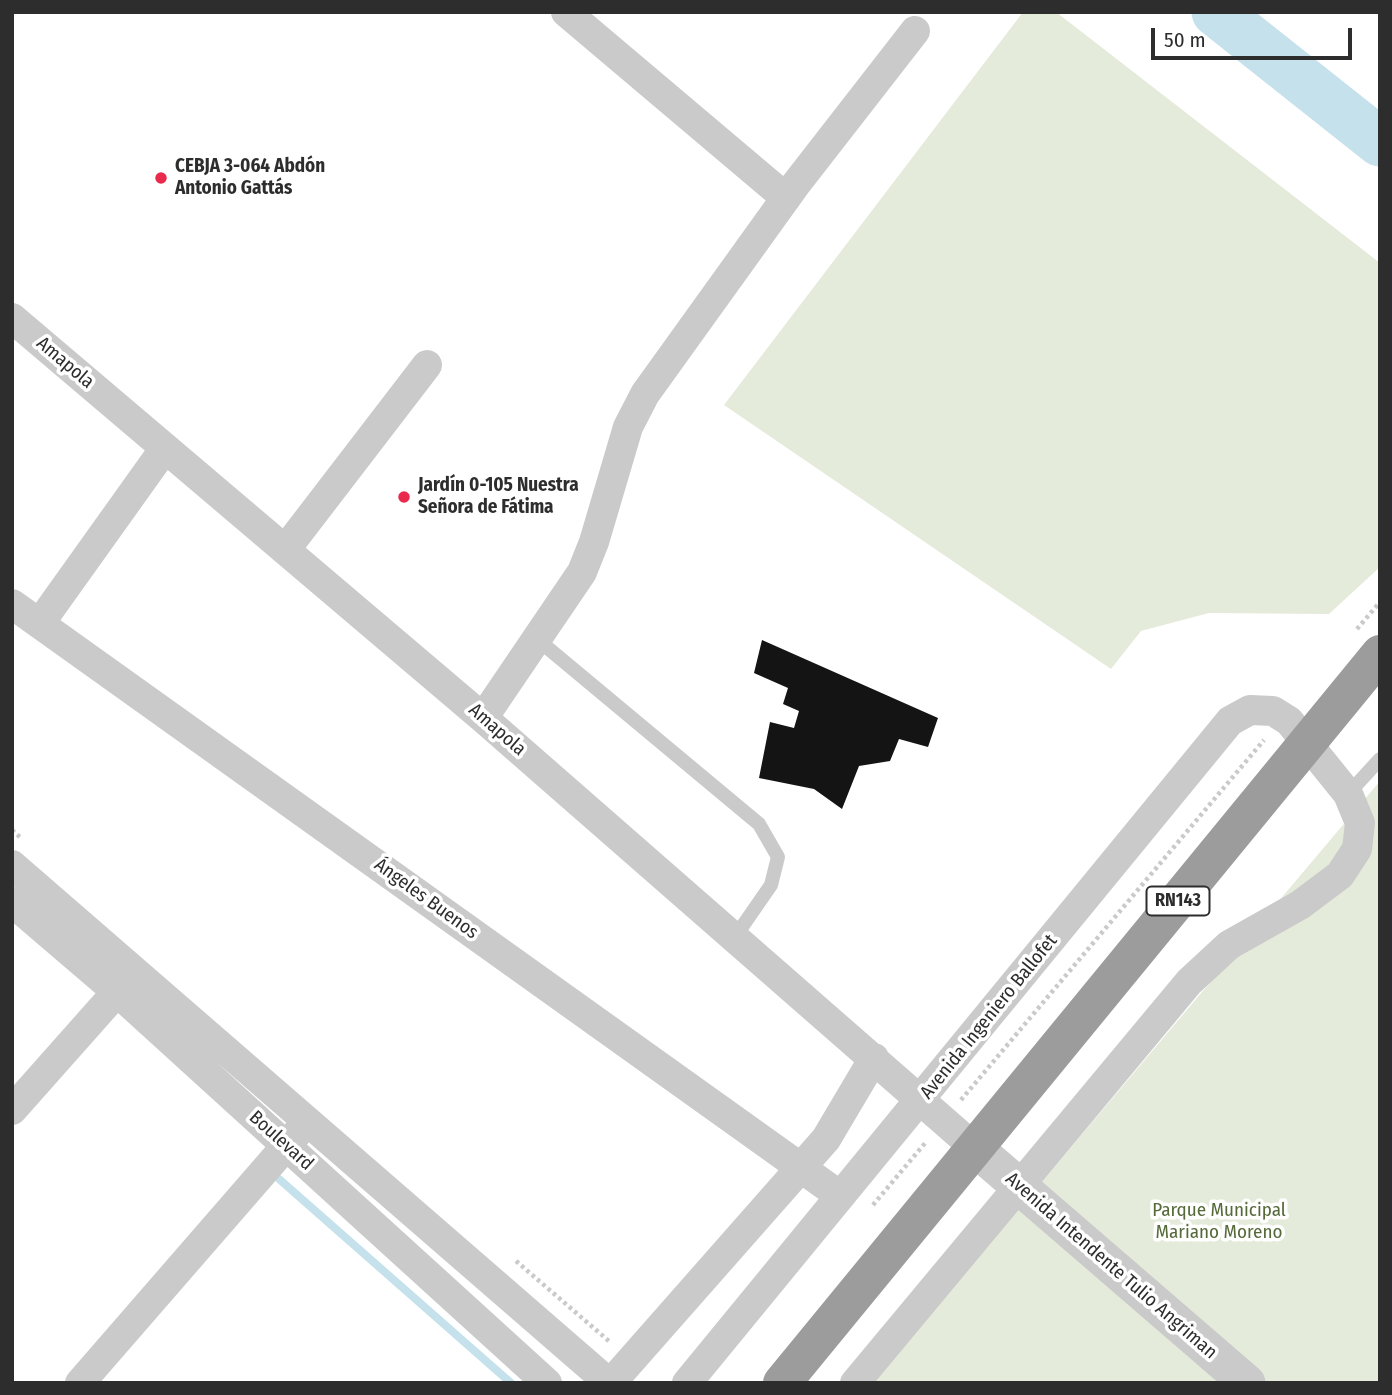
<!DOCTYPE html>
<html>
<head>
<meta charset="utf-8">
<style>
	body { margin:0 }
	#map { position:relative; width:1392px; height:1395px; overflow:hidden; background:#fff; font-family:"Fira Sans Condensed",sans-serif }
	canvas { display:block }
	.frame { position:absolute; inset:0; border:14px solid #2d2d2d; pointer-events:none }
	.scale { position:absolute; left:1151px; top:28px; width:201px; height:32px; box-sizing:border-box; border:4px solid #2d2d2d; border-top:0; padding-left:9px; font-size:21px; line-height:24px; white-space:nowrap; color:#2d2d2d; -webkit-text-stroke:5px #fff; paint-order:stroke }
</style>
</head>
<body>
<div id="map">
<canvas width="1392" height="1395"></canvas>
<div class="frame"></div>
<div class="scale">50 m</div>
</div>
<script>
const context = document.querySelector('canvas').getContext('2d');
context.lineJoin = 'round';
function paint(path, color) {
  context.fillStyle = color;
  context.fill(path, 'evenodd');
}
function toPath(rows) {
  const path = new Path2D();
  for (const r of rows) {
    path.moveTo(r[0], r[1]);
    for (let i = 2; i < r.length; i += 2) path.lineTo(r[i], r[i + 1]);
  }
  return path;
}
function stroke(path, color, width, dash) {
  context.strokeStyle = color;
  context.lineWidth = width;
  context.lineCap = dash ? 'butt' : 'round';
  context.setLineDash(dash || []);
  context.stroke(path);
}
function write(font, color, halo, rows, align = 'center') {
  context.font = font + ' "Fira Sans Condensed",sans-serif';
  context.lineWidth = 7;
  context.setLineDash([]);
  context.textBaseline = 'middle';
  context.strokeStyle = halo;
  context.fillStyle = color;
  for (const [text, x, y, turn = 0] of rows) {
    context.save();
    context.translate(x, y);
    context.rotate((+turn || 0) * Math.PI / 180);
    context.textAlign = isNaN(turn) ? turn : align;
    if (halo) context.strokeText(text, 0, 0);
    context.fillText(text, 0, 0);
    context.restore();
  }
}
paint(toPath([
	[1023,12,1056,12,1380,263,1380,567,1329,614,1209,613,1141,631,1111,669,724,405],
	[1380,781,1380,1383,872,1383]
]), '#e5ebda');
stroke(toPath([
	[279,1179,511,1383]
]), '#c5e1ec', 8);
stroke(toPath([
	[1216,12,1380,142]
]), '#c5e1ec', 49);
paint(toPath([
	[762,640,938,718,928,747,899,739,890,761,859,766,842,809,814,789,759,778,770,722,794,728,799,711,783,704,788,688,754,673]
]), '#141414');
stroke(toPath([
	[1357,629,1380,602],
	[12,830,22,839],
	[961,1100,1264,740],
	[873,1205,926,1142],
	[516,1261,610,1342]
]), '#cacaca', 4.5, [3.5, 3.5]);
stroke(toPath([
	[537,639,759,824,778,857,771,885,735,937],
	[1348,794,1380,759]
]), '#cacaca', 14);
stroke(toPath([
	[566,12,786,198],
	[12,318,483,718,976,1149],
	[285,550,427,365],
	[12,604,839,1195],
	[40,623,165,448],
	[483,718,582,572,594,542,628,427,645,394,796,184,915,31],
	[12,865,609,1383],
	[12,902,116,991,547,1383],
	[12,1110,130,977],
	[80,1383,299,1131],
	[611,1383,826,1139,874,1058],
	[687,1383,1230,721,1250,710,1273,711,1289,721,1348,794,1360,823,1357,849,1340,875,1300,905,1229,945,1189,982,855,1383]
]), '#cacaca', 30);
stroke(toPath([
	[976,1149,1247,1383]
]), '#cacaca', 37);
stroke(toPath([
	[782,1383,1380,654]
]), '#9c9c9c', 38);
for (const [x, y, r, color] of [
	[161,178,7,"#e92a4c"],
	[404,497,7,"#e92a4c"]
]) {
  const dot = new Path2D();
  dot.arc(x, y, r, 0, 2 * Math.PI);
  context.fillStyle = color;
  context.fill(dot);
  stroke(dot, '#fff', 2.5);
}
for (const [x, y, w] of [
	[1178,901,63]
]) {
  const box = new Path2D();
  box.roundRect(x - w / 2, y - 14.5, w, 29, 5);
  context.fillStyle = '#fff';
  context.fill(box);
  stroke(box, '#2d2d2d', 2);
}
write('bold 18px', '#2d2d2d', null, [
	["RN143",1178,901]
]);
write('bold 19px', '#2d2d2d', '#fff', [
	["CEBJA 3-064 Abdón",175,167],
	["Antonio Gattás",175,189],
	["Jardín 0-105 Nuestra",418,486],
	["Señora de Fátima",418,508]
], 'left');
write('19px', '#2d2d2d', '#fff', [
	["Amapola",65,363,40],
	["Amapola",497,730,41],
	["Ángeles Buenos",426,899,36],
	["Avenida Ingeniero Ballofet",989,1017,-51],
	["Boulevard",281,1141,42],
	["Avenida Intendente Tulio Angriman",1111,1266,41]
]);
write('19px', '#556939', '#fff', [
	["Parque Municipal",1219,1211],
	["Mariano Moreno",1219,1233]
]);
</script>
</body>
</html>
